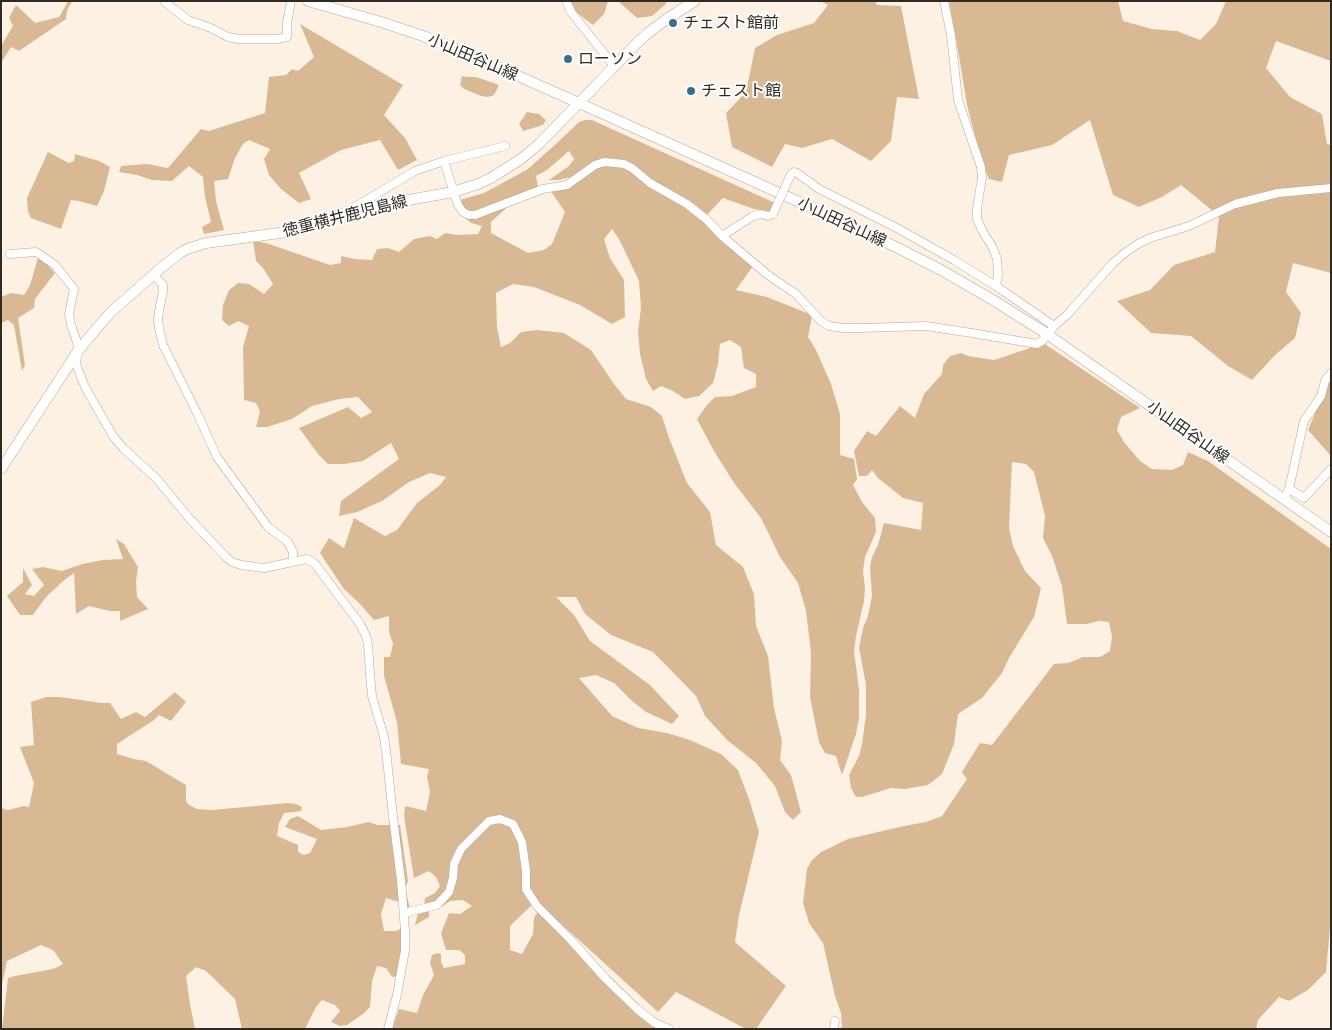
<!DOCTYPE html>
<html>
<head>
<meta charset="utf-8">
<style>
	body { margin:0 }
	#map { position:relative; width:1332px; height:1030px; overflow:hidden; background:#fdf1e4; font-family:"Exo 2",sans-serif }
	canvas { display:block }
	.frame { position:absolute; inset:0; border:2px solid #2f2a24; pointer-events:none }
</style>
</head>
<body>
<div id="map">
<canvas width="1332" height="1030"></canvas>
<div class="frame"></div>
</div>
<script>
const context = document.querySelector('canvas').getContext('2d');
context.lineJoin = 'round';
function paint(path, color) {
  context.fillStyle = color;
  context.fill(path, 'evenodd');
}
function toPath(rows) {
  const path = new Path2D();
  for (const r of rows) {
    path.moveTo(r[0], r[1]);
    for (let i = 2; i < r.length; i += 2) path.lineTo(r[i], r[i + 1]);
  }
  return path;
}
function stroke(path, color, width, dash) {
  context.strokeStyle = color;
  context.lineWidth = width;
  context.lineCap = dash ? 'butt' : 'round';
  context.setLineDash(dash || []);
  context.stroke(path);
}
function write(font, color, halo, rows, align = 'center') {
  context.font = font + ' "Exo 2","Noto Sans JP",sans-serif';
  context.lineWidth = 4;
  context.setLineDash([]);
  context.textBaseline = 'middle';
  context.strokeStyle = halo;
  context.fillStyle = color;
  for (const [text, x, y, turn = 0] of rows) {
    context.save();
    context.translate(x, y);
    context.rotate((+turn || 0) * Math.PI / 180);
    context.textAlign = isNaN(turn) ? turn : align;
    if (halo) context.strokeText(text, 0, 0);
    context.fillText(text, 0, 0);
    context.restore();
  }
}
paint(toPath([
	[68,1,72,1,67,11,66,19,19,51,11,47,1,63,1,46,13,26,9,18,16,5,35,23,59,17,61,14],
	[571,1,608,1,604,14,593,25,576,12],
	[618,1,666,1,666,4,652,16,637,18],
	[820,1,875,1,877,5,901,6,919,99,897,97,891,141,871,161,832,139,802,148,785,144,772,167,732,147,726,113,746,92,755,48,777,35,814,23,828,5],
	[949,1,1118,1,1123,21,1152,29,1177,31,1200,40,1216,24,1226,1,1331,1,1331,61,1276,41,1266,68,1290,97,1322,114,1327,144,1331,145,1331,273,1293,263,1286,292,1301,313,1295,338,1275,355,1252,380,1228,366,1191,336,1151,333,1117,301,1150,290,1174,265,1215,252,1219,216,1181,185,1162,197,1139,207,1113,195,1090,120,1052,145,1009,155,1002,182,989,179,982,163,967,105,959,56],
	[300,24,403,85,384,115,405,138,417,160,398,170,380,140,341,150,299,173,311,199,299,203,281,189,269,175,264,159,270,149,249,140,243,144,235,158,228,179,214,181,216,201,224,230,204,234,202,227,211,222,205,197,203,177,189,166,172,181,152,180,137,175,119,172,121,166,147,164,168,168,201,129,209,131,265,113,269,77,286,75,292,69,298,71,314,57],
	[462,76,467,77,476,77,499,85,494,95,488,97,481,96,464,89,460,85],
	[527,112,539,114,546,120,543,125,523,131,519,124],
	[585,120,592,120,775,203,771,212,754,209,723,198,706,216,753,266,736,290,767,297,812,315,808,337,816,350,831,384,840,414,840,455,854,459,857,479,853,485,862,502,875,518,876,532,865,557,863,571,865,588,864,601,856,636,854,651,859,689,859,718,856,734,842,775,836,756,825,753,819,742,810,697,811,653,806,611,798,583,780,557,761,518,734,483,714,451,697,419,707,405,715,397,732,396,756,387,756,374,744,368,741,347,730,340,720,344,718,364,713,383,699,396,685,399,673,391,661,386,653,391,646,379,640,354,638,331,641,308,639,281,619,239,612,229,604,239,610,258,624,280,625,317,612,324,580,305,534,287,513,284,496,293,497,327,501,347,510,343,521,332,537,330,564,333,591,350,614,384,626,399,651,407,662,416,668,435,687,483,710,512,716,545,743,567,754,594,756,626,768,656,774,708,782,741,780,760,791,775,801,812,793,820,785,812,775,786,756,763,727,740,705,716,696,696,653,652,611,635,585,614,576,597,556,597,574,615,590,641,650,685,679,716,672,724,646,712,632,701,614,683,596,675,579,678,612,716,638,728,667,733,690,740,721,754,738,770,750,802,759,832,739,915,735,942,786,986,756,1029,746,1029,676,992,658,1012,536,901,510,926,510,950,522,954,533,934,534,918,538,911,620,999,650,1024,665,1029,392,1029,399,1009,417,1013,423,995,434,975,430,963,432,955,437,953,441,954,441,962,444,968,465,964,465,955,459,950,446,950,441,933,449,913,460,914,472,906,463,900,450,901,440,908,429,911,429,917,415,925,419,909,424,906,425,898,435,893,440,886,436,877,429,871,414,878,404,816,405,806,426,811,430,792,427,777,429,769,401,764,397,722,384,676,384,657,390,657,393,644,389,632,389,616,374,620,359,603,344,589,320,553,329,538,344,548,354,518,385,536,397,530,417,503,440,485,446,477,430,473,409,482,382,501,357,512,339,516,341,501,399,459,391,443,363,461,344,464,328,464,318,454,299,428,348,407,361,418,372,412,358,397,339,399,312,406,292,419,267,427,256,427,260,412,256,403,244,400,243,347,249,326,238,321,229,326,222,320,223,305,229,290,238,283,249,284,264,294,273,284,263,268,256,261,253,241,266,243,330,265,341,263,341,256,355,259,372,260,377,249,388,248,399,252,414,239,430,236,437,239,445,233,458,235,478,234,482,226,471,223,465,218,492,211,514,201,491,222,491,233,528,253,544,250,552,244,565,212,548,187,575,181,574,176,559,180,549,180,569,166,574,159,569,151,547,170,536,176,538,187,479,211,469,211,463,208,460,200,484,193,528,169,558,142,579,122],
	[48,152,69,163,74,161,75,154,99,161,110,167,104,191,97,206,79,201,71,200,61,229,31,218,28,212,27,198],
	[38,258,43,260,55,273,35,299,34,308,18,318,25,365,22,371,14,325,8,320,1,323,1,297,11,293,24,295,30,285],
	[1042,342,1140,408,1121,417,1117,430,1124,442,1140,461,1152,469,1172,470,1183,465,1188,452,1208,461,1331,549,1331,915,1326,972,1308,990,1289,1001,1279,997,1258,1020,1256,1029,842,1029,841,1013,835,996,823,943,809,923,803,903,807,869,812,860,821,852,848,839,904,826,926,822,942,816,967,779,962,772,980,743,992,745,1054,664,1068,663,1083,657,1100,657,1110,651,1112,637,1109,622,1099,621,1086,624,1067,624,1062,586,1052,556,1043,538,1045,516,1034,472,1026,464,1012,462,1009,528,1013,546,1025,571,1041,588,1034,617,1009,658,1002,673,982,698,958,714,954,744,942,774,928,785,905,789,891,788,862,797,856,797,851,788,849,775,859,756,862,744,866,715,866,685,859,648,863,628,868,616,872,596,870,567,872,557,878,545,884,523,921,530,923,503,903,498,878,478,872,470,867,476,859,476,854,451,867,431,876,436,900,406,915,418,924,394,942,374,943,365,950,356,961,353,968,356,994,360,1027,349],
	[1331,375,1331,456,1308,430],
	[116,539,124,544,138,567,136,581,137,597,148,609,120,621,120,611,110,611,89,606,76,614,74,573,62,582,46,597,33,615,20,615,7,596,23,582,23,568,32,585,25,594,34,596,44,585,32,569,43,567,62,571,82,564,103,560,123,559],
	[175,692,186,702,171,721,159,715,154,720,117,744,117,754,134,759,146,761,186,785,186,801,189,805,197,809,212,810,288,803,296,804,302,807,301,811,284,813,279,823,277,836,298,845,298,852,304,855,310,853,317,839,285,827,290,819,298,816,321,830,347,827,369,822,377,825,400,825,408,881,405,889,410,908,399,902,386,898,381,914,384,931,396,931,409,925,409,947,405,975,392,977,386,968,377,966,372,981,370,1007,363,1014,347,1025,340,1026,331,1022,340,1011,335,1005,322,1000,316,1007,305,1029,242,1029,235,999,206,971,196,967,186,976,190,1004,195,1029,2,1029,8,978,15,976,53,969,63,964,53,950,41,945,7,961,1,989,1,808,8,810,24,806,29,807,34,783,20,747,34,745,31,702,46,697,60,697,102,703,110,703,121,719,136,712,145,717]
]), '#d9b994');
const street = toPath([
	[566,1,571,12,614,66],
	[944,1,951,35,958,100,981,167,982,178,977,208,977,219,983,232,993,248,997,259,998,275,996,286],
	[165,2,188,20,211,28,228,37,238,39,278,39,287,37,287,23,291,1],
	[444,161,458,205,463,212,469,215,475,215,543,189,567,185,595,165,601,163,605,162,624,164,632,168,650,183,687,204,706,219,722,236,755,264,768,275,796,294,821,321,829,326,843,328,861,328,926,326,972,333,1037,344,1042,341,1054,326,1067,315,1113,263,1126,252,1138,244,1150,238,1189,226,1235,204,1278,193,1331,188],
	[791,174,794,172,797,173,819,189,895,227,954,260,996,286,1054,326],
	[353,208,415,171,444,161,505,146],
	[722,236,753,216,761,214,768,216,773,214],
	[10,254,36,252,55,265,74,289,69,314,71,325,77,342,78,351,76,364,85,387,113,436,123,448,156,478,189,518,226,557,232,562,241,565,264,568,307,559,315,564,360,624,366,636,368,644,370,674,372,696,384,737,387,759,393,817,401,880,405,931,405,950,397,995,388,1029],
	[153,274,163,285,163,291,159,311,158,320,159,328,163,345,198,415,217,457,268,527,288,542,293,552,293,561],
	[1289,489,1304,498,1331,469],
	[1284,499,1289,489,1304,421,1321,396,1325,381,1331,373],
	[404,913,437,905,449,892,453,878,454,864,461,849,489,821,500,819,513,824,522,842,526,871,526,889,537,906,570,939,606,979,637,1009,655,1023,669,1029],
	[834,1029,835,1021]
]);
const secondary = toPath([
	[308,1,381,22,426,37,464,52,579,103,835,218,894,246,941,270,993,300,1047,334,1331,532],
	[1,469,78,351,97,328,110,313,162,267,180,253,187,249,206,243,287,232,306,228,347,212,364,208,453,192,478,184,491,178,521,159,539,144,636,44,648,33,668,18,695,1]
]);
stroke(street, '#b5a797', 9);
stroke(secondary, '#b5a797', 11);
stroke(street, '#fff', 8);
stroke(secondary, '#fff', 10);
const streetBridge = toPath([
	[773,214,791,174]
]);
stroke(streetBridge, '#b5a797', 9, []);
stroke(streetBridge, '#fff', 8);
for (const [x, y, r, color] of [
	[673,23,5,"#386f8a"],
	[568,59,5,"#386f8a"],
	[691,91,5,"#386f8a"]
]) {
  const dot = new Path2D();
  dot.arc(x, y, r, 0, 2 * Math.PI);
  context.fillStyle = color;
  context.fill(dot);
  stroke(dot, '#fff', 2);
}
write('16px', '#2f2a24', '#fff', [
	["チェスト館前",683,23],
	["ローソン",578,59],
	["チェスト館",701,91]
], 'left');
write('16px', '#2f2a24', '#fff', [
	["小山田谷山線",473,57,23],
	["徳重横井鹿児島線",345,216,-14],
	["小山田谷山線",842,222,25],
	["小山田谷山線",1188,432,35]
]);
</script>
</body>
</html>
